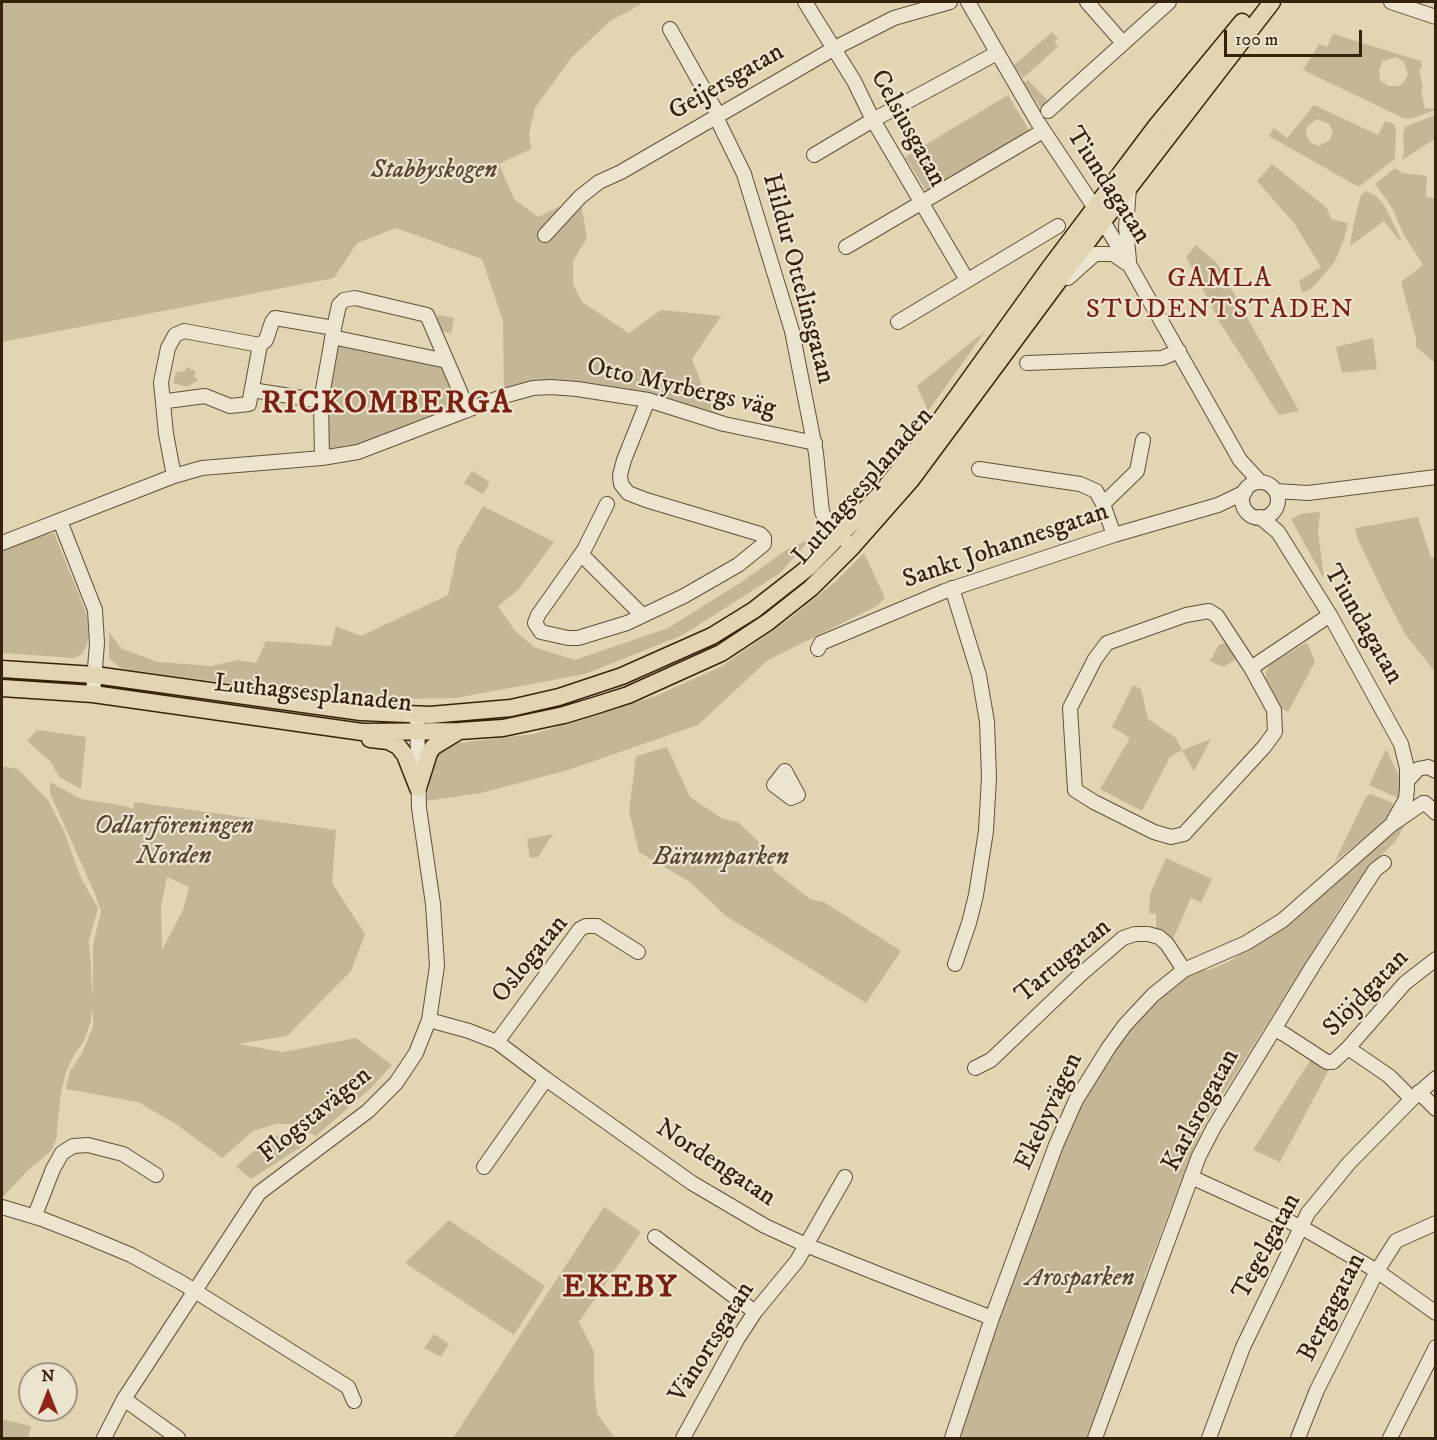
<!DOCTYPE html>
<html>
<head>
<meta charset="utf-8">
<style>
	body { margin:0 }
	#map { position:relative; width:1437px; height:1440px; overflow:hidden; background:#e1d5b4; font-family:"IM FELL DW Pica",serif }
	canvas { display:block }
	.frame { position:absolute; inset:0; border:3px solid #37220e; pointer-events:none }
	.north { position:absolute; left:18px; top:1362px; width:60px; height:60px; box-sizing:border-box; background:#ece4ce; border:2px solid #a49681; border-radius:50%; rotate:0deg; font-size:16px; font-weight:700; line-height:24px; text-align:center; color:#37220e }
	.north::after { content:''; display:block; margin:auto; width:21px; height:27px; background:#8f2418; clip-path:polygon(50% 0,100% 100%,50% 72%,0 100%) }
	.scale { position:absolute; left:1224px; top:30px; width:138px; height:27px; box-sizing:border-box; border:3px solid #37220e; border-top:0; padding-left:8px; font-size:18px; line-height:21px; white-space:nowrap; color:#37220e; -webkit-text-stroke:4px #ece4ce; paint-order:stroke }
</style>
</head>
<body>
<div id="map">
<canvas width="1437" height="1440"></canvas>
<div class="frame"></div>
<div class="north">N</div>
<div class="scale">100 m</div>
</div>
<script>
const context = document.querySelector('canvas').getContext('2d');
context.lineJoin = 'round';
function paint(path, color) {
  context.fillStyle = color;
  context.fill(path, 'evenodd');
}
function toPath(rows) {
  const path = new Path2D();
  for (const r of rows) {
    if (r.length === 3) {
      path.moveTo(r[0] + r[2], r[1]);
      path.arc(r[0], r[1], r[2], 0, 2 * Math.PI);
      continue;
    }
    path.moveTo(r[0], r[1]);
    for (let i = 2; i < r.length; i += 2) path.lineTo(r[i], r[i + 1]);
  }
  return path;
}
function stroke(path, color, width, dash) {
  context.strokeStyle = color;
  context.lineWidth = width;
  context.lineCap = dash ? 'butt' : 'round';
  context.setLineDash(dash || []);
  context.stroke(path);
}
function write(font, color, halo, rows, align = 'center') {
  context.font = font + ' "IM FELL DW Pica",serif';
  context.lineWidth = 4.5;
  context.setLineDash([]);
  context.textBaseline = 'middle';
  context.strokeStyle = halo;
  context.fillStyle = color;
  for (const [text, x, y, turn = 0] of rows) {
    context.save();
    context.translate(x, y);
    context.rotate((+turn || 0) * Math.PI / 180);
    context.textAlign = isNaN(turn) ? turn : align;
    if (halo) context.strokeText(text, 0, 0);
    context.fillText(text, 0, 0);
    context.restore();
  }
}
paint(toPath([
	[2,2,641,2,640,5,610,21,571,58,535,108,529,134,531,149,499,164,514,199,538,217,580,197,587,238,573,261,573,284,582,302,629,333,661,310,721,316,692,359,703,388,724,424,577,389,504,396,503,321,482,259,396,228,357,243,334,278,2,342],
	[1052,32,1058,39,1054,42,1058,47,1023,78,1014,65],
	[1333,34,1421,61,1422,68,1419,69,1423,88,1421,89,1425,109,1435,108,1435,110,1410,119,1403,118,1303,70,1319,44,1327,47],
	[1396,57,1404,62,1408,75,1403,83,1399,86,1388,86,1380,80,1379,70,1383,61],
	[1028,80,1052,105,1043,112,1024,83],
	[1008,95,1031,133,928,194,905,157],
	[1314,105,1378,135,1385,121,1394,124,1396,129,1395,159,1361,185,1357,186,1269,136,1274,128,1287,138],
	[1317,119,1329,124,1333,132,1330,140,1319,146,1311,143,1306,135,1307,127],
	[1435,115,1435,139,1402,160,1404,153,1403,134,1405,127],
	[1272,164,1327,208,1331,219,1348,223,1344,240,1334,263,1312,288,1302,293,1299,281,1321,267,1294,223,1257,181],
	[1395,168,1403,173,1427,176,1426,197,1434,198,1435,363,1416,347,1416,338,1401,282,1423,265,1404,235,1391,206,1375,184],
	[1366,191,1375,195,1384,205,1401,239,1399,240,1384,221,1350,246,1354,222,1361,195],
	[1196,245,1217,263,1299,411,1279,415,1219,321,1186,257],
	[438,315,454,318,451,333,440,331,436,319],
	[985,331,960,367,928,411,917,386],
	[332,337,447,361,466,405,358,446,322,452],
	[1373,338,1377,369,1342,373,1336,347],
	[187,367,196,372,194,376,198,380,187,387,173,383,176,372,185,371],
	[472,471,490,482,483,494,464,483],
	[483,506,554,542,518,590,498,606,515,631,534,647,575,660,668,628,740,583,786,550,812,538,780,573,683,635,585,674,456,698,361,700,122,669,109,658,109,632,122,649,158,662,212,666,238,660,256,663,266,641,331,646,336,626,361,636,448,595,458,548],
	[1320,512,1318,531,1324,579,1291,519,1301,514],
	[1418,517,1431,558,1435,557,1435,672,1405,634,1385,596,1358,540,1355,528],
	[54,533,87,615,89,636,86,647,82,654,74,658,2,653,2,550,32,538],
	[864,553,885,598,877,606,768,660,698,725,568,770,481,793,426,801,434,759,450,744,534,734,656,696,722,666,788,620,836,581],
	[1228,642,1237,659,1223,667,1210,661,1219,645],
	[1307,642,1315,662,1288,712,1282,709,1266,679,1266,672,1270,665],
	[1133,685,1141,689,1148,719,1176,738,1182,750,1211,739,1194,771,1182,750,1170,757,1142,811,1100,789,1130,738,1112,727],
	[37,730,86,737,81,789,59,777,50,761,27,741],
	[667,747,690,797,723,819,738,822,773,856,773,870,810,899,824,902,901,951,866,1003,726,916,690,882,639,852,629,811,636,756],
	[1386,749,1399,776,1403,791,1400,799,1369,785],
	[2,766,18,769,48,800,64,831,80,876,98,908,89,940,93,1000,93,944,101,912,95,894,50,793,50,782,81,799,125,806,133,809,134,802,336,830,332,883,365,934,351,971,287,1036,238,1044,283,1052,356,1038,392,1065,370,1089,316,1136,292,1124,276,1124,253,1131,222,1158,176,1124,138,1102,66,1089,70,1071,81,1055,93,1027,93,1008,90,1024,83,1043,74,1055,66,1072,61,1093,56,1140,51,1151,27,1171,3,1197,2,1203],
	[167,877,189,887,183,910,162,950,161,906],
	[1370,794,1391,802,1396,809,1388,820,1335,861,1366,797],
	[1409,818,1395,842,1373,863,1346,898,1206,1121,1194,1147,1144,1278,1145,1286,1088,1438,957,1438,975,1382,1061,1148,1080,1102,1129,1028,1173,985,1197,970,1209,970,1230,961,1249,948,1386,838],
	[553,834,538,857,530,858,527,839],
	[1166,858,1212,879,1201,903,1191,898,1173,939,1156,928,1156,914,1149,913,1150,894],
	[1315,1053,1333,1062,1280,1162,1253,1150],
	[292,1135,304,1145,251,1179,236,1166,272,1136],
	[604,1207,641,1232,579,1322,594,1352,594,1381,597,1414,615,1438,453,1438],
	[449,1220,545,1286,514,1335,405,1263],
	[434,1334,449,1344,441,1357,424,1348],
	[2,1419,31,1426,28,1438,2,1438]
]), '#c4b798');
const minor = toPath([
	[805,2,854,81,873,120,967,280],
	[968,2,1037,121,1095,208,1130,266,1240,460,1260,482],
	[1087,2,1123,43],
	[1391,2,1436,17],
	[670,29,716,111,716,117,744,174,792,331,816,453,822,512,826,520,852,547],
	[1048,111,1169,2],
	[814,155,873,120,997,53],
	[1129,188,1126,227,1129,261],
	[545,235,580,197,599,182,621,172,833,49,894,18,950,2],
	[846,247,1043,131],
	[1068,278,1095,254,1113,254,1126,263],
	[898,322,1058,226],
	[332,337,447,361],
	[1027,363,1162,358,1179,351],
	[252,390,321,401],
	[163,399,167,401,205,396,230,406,249,404,260,345],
	[322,458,321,401,334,328,339,305,344,300,355,298,427,315,468,410],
	[979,469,1080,484,1096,491,1103,504,1114,535],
	[174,476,166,434,161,382,168,348,175,335,184,331,260,345,266,340,272,322,275,318,334,328],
	[1260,500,18],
	[1276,491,1308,493,1436,477],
	[607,504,584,550,538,615,535,623,541,632,568,638,578,638,627,623,684,596,738,565,764,544,764,538,760,534,646,500,628,493,621,484,620,475,624,460,648,400],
	[1103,504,1137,471,1143,440],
	[1260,517,1278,532,1330,615,1401,744,1407,768,1407,788,1406,799,1394,820],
	[60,521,95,610,97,643,93,694],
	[2,543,174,476,202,468,322,458,358,452,504,396,533,388,551,387,577,389,648,400,724,424,815,443],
	[581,554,642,615],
	[952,588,979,675,987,722,989,777,986,831,976,895,969,923,955,964],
	[818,649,821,643,945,591,1114,535,1218,505,1245,492],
	[1251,668,1274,710,1275,732,1264,747,1184,834,1171,837,1154,832,1094,802,1075,790,1070,708,1095,659,1107,643,1186,615,1209,611,1217,616,1251,668,1330,615],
	[785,771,798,795,791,798,774,785,785,771],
	[1408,780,1418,769,1428,767,1436,771],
	[1425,803,1436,813],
	[429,1020,469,1031,497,1042,546,1079,692,1183,765,1226,806,1245,876,1273,992,1318],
	[1274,1029,1284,1034,1327,1062,1333,1062,1348,1048,1405,983,1436,959],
	[497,1042,580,929,586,926,597,926,638,952],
	[1348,1048,1389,1076,1412,1099],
	[975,1068,991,1060,1080,975,1123,938,1135,934,1148,934,1159,937,1167,944,1184,970],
	[1419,1092,1436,1109],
	[484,1167,546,1079],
	[1191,1177,1301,1227,1377,1271,1436,1313],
	[2,1207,42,1219,83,1235,131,1255,182,1283,348,1387,354,1401],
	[37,1210,53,1169,62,1153,73,1146,88,1145,123,1154,156,1175],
	[655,1237,755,1312],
	[124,1399,178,1438],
	[104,1438,124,1399,259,1193,368,1111,396,1083,416,1053,429,1020,437,966,433,904,419,808,417,714],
	[683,1438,738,1338,755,1312,797,1261,845,1177],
	[952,1438,992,1318,1056,1145,1076,1100,1109,1047,1125,1025,1153,995,1184,970,1246,943,1283,920,1391,825,1423,803],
	[1095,1438,1199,1156,1214,1127,1314,964,1375,870,1384,863],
	[1209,1438,1243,1347,1308,1213,1349,1163,1412,1099,1436,1078],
	[1298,1438,1317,1390,1377,1271,1396,1241,1436,1223],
	[1390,1438,1436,1347]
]);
const major = toPath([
	[2,669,95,675,361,712,430,715,511,708,559,697,622,676,712,636,754,610,809,567,879,495,938,423,1048,270,1157,125,1242,22],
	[2,688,93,694,362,732,459,731,503,728,564,715,597,705,628,695,721,653,768,622,811,588,852,547,911,480,1094,233,1272,2],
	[370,739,388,741,398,746,405,755,418,788],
	[418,788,429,753,433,747,456,733]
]);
stroke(minor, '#624f38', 16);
stroke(major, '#37220e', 19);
stroke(minor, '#ece4ce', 14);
stroke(major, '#e1d5b4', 16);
write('26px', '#37220e', '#ece4ce', [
	["Geijersgatan",727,83,-30],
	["Celsiusgatan",907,129,61],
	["Tiundagatan",1107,186,57],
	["Hildur Ottelinsgatan",797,279,75],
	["Otto Myrbergs väg",681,389,13],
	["Luthagsesplanaden",864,487,-49],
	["Sankt Johannesgatan",1006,547,-19],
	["Tiundagatan",1362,625,60],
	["Luthagsesplanaden",313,695,6],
	["Oslogatan",531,960,-51],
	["Tartugatan",1064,962,-40],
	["Slöjdgatan",1367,994,-46],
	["Karlsrogatan",1202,1111,-62],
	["Ekebyvägen",1050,1112,-65],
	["Flogstavägen",316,1116,-39],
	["Nordengatan",715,1164,33],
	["Tegelgatan",1268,1247,-62],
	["Bergagatan",1333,1308,-63],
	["Vänortsgatan",713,1343,-58]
]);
write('italic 26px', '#5a4730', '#ece4ce', [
	["Stabbyskogen",434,172],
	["Odlarföreningen",174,828],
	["Norden",174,858],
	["Bärumparken",721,859],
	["Arosparken",1080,1280]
]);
context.letterSpacing = '1.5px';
write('27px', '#7a1f14', '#ece4ce', [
	["GAMLA",1220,280],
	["STUDENTSTADEN",1220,311]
]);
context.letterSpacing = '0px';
context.letterSpacing = '1.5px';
write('bold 32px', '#7a1f14', '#ece4ce', [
	["RICKOMBERGA",387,405],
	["EKEBY",620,1289]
]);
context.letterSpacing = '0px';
</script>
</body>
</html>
